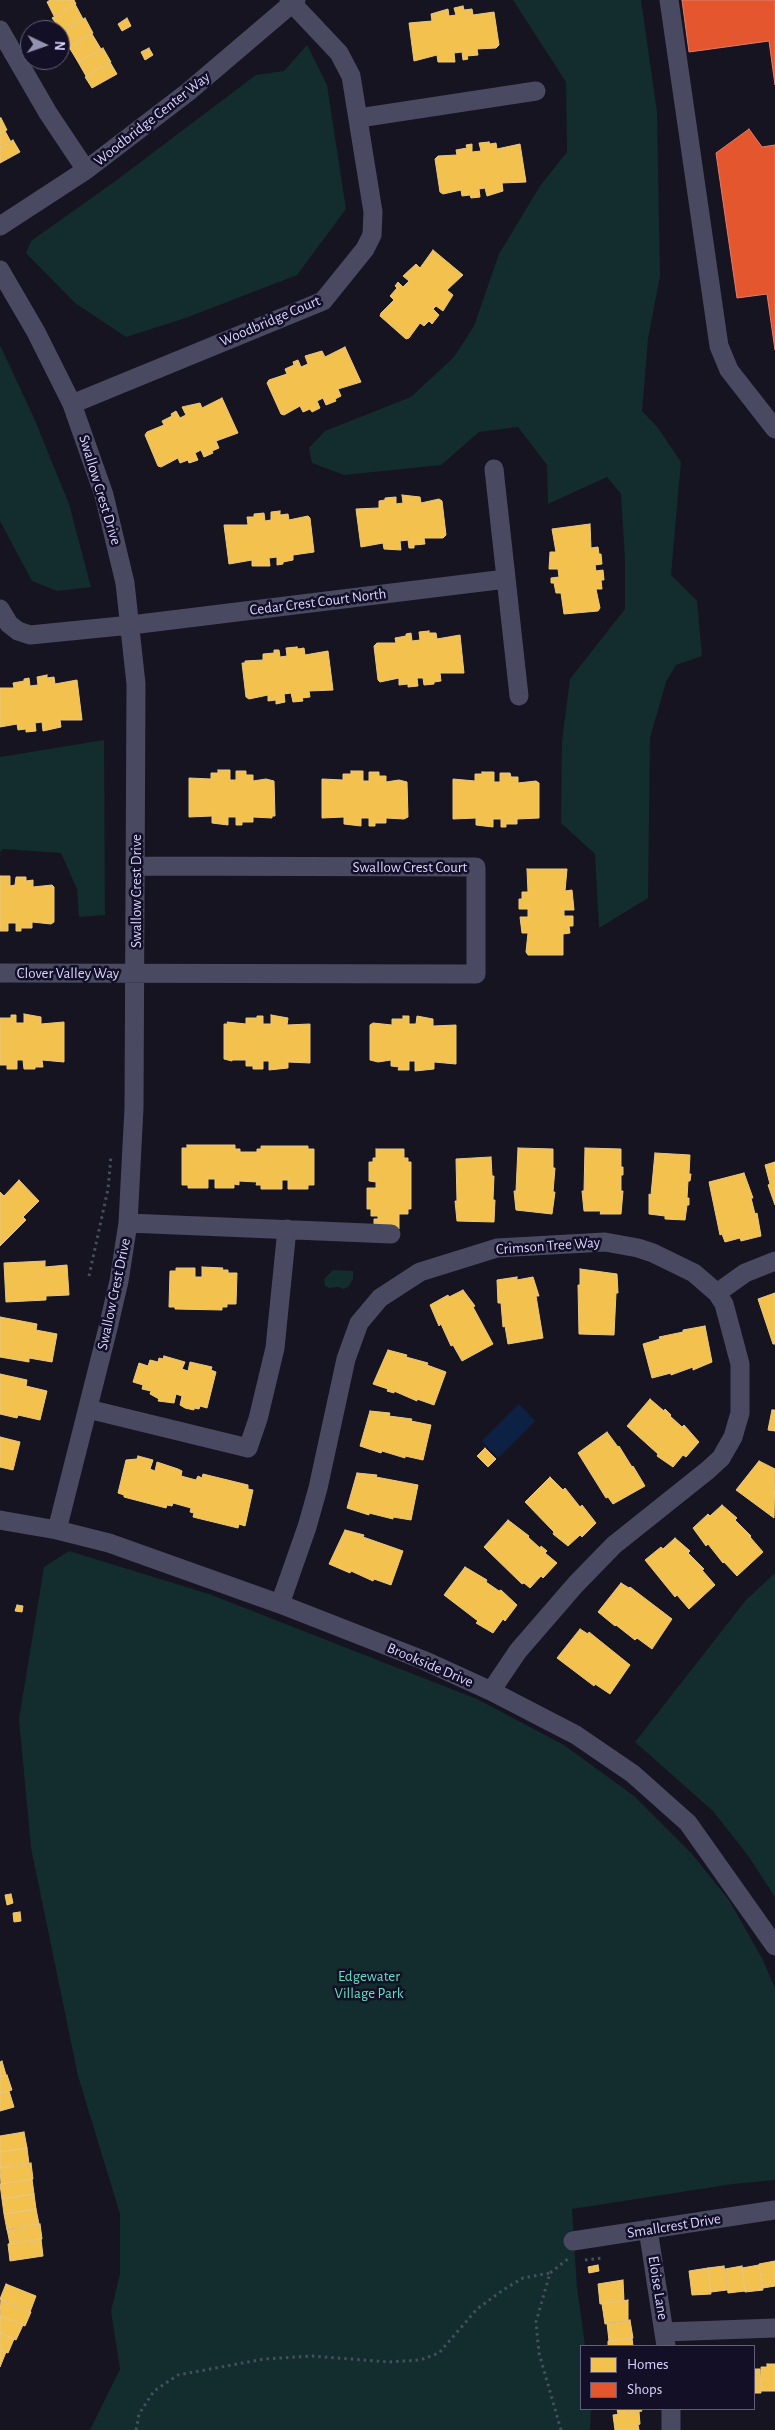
<!DOCTYPE html>
<html>
<head>
<meta charset="utf-8">
<style>
	body { margin:0 }
	#map { position:relative; width:775px; height:2430px; overflow:hidden; background:#161421; font-family:"Alegreya Sans",sans-serif }
	canvas { display:block }
	.legend { position:absolute; left:580px; top:2345px; width:175px; height:65px; box-sizing:border-box; background:#130f26; border:1px solid #625e7d; margin:0; padding:6px 9px; list-style:none; font-size:15px; color:#d9d4ff }
	.legend li { display:flex; align-items:center; gap:10px; height:25px }
	.legend b { width:25px; border:1px solid #625e7d }
	.north { position:absolute; left:20px; top:20px; width:50px; height:50px; box-sizing:border-box; background:#130f26; border:1px solid #625e7d; border-radius:50%; rotate:93deg; font-size:14px; font-weight:700; line-height:20px; text-align:center; color:#d9d4ff }
	.north::after { content:''; display:block; margin:auto; width:18px; height:22px; background:#9591b1; clip-path:polygon(50% 0,100% 100%,50% 72%,0 100%) }
</style>
</head>
<body>
<div id="map">
<canvas width="775" height="2430"></canvas>
<ul class="legend">
<li><b style="height:14px;background:#f2c14e"></b>Homes</li>
<li><b style="height:14px;background:#e4572e"></b>Shops</li>
</ul>
<div class="north">N</div>
</div>
<script>
const context = document.querySelector('canvas').getContext('2d');
context.lineJoin = 'round';
function paint(path, color) {
  context.fillStyle = color;
  context.fill(path, 'evenodd');
}
function toPath(rows) {
  const path = new Path2D();
  for (const r of rows) {
    path.moveTo(r[0], r[1]);
    for (let i = 2; i < r.length; i += 2) path.lineTo(r[i], r[i + 1]);
  }
  return path;
}
function stroke(path, color, width, dash) {
  context.strokeStyle = color;
  context.lineWidth = width;
  context.lineCap = dash ? 'butt' : 'round';
  context.setLineDash(dash || []);
  context.stroke(path);
}
function write(font, color, halo, rows, align = 'center') {
  context.font = font + ' "Alegreya Sans",sans-serif';
  context.lineWidth = 5;
  context.setLineDash([]);
  context.textBaseline = 'middle';
  context.strokeStyle = halo;
  context.fillStyle = color;
  for (const [text, x, y, turn = 0] of rows) {
    context.save();
    context.translate(x, y);
    context.rotate((+turn || 0) * Math.PI / 180);
    context.textAlign = isNaN(turn) ? turn : align;
    if (halo) context.strokeText(text, 0, 0);
    context.fillText(text, 0, 0);
    context.restore();
  }
}
paint(toPath([
	[513,0,641,0,657,112,660,276,648,339,642,411,658,428,681,462,671,575,697,601,702,656,676,665,666,682,650,738,648,898,599,928,595,854,561,823,562,741,570,679,625,609,625,560,621,494,607,477,548,504,547,465,518,427,479,432,441,465,344,475,312,463,309,448,325,431,411,397,454,357,474,326,499,254,540,186,567,152,566,82],
	[307,45,327,85,346,209,297,275,183,319,126,337,75,303,26,253,31,241,114,182,256,75,284,71],
	[0,345,34,418,69,504,91,587,57,591,32,581,0,521],
	[104,740,105,915,79,917,77,889,61,853,3,849,0,852,0,757],
	[333,1270,353,1271,353,1279,349,1286,344,1289,338,1287,329,1288,325,1286,324,1279],
	[69,1551,209,1594,477,1699,564,1745,634,1796,692,1854,729,1900,763,1960,775,1988,775,2180,733,2184,572,2209,577,2287,585,2346,581,2346,581,2409,591,2409,590,2430,90,2430,120,2369,111,2311,120,2274,120,2214,78,2076,31,1848,19,1719,44,1567],
	[775,1573,775,1897,749,1857,713,1811,635,1742,746,1600]
]), '#132c2d');
paint(toPath([
	[519,1404,535,1421,498,1458,482,1441]
]), '#0d2144');
const homes = toPath([
	[50,0,74,0,76,4,54,16,47,2,50,0],
	[75,4,83,19,62,31,52,18,75,4],
	[463,6,464,10,472,9,473,15,494,12,499,45,496,48,477,49,478,55,467,56,468,59,463,60,462,52,454,53,455,62,438,62,437,55,414,61,409,23,432,21,431,14,448,9,449,16,456,15,454,8,463,6],
	[85,18,93,33,71,46,63,31,85,18],
	[127,18,131,26,122,31,118,24,127,18],
	[92,34,101,49,78,62,69,47,92,34],
	[103,48,111,62,86,76,78,62,103,48],
	[149,48,153,55,145,60,141,52,149,48],
	[110,62,117,74,92,88,85,77,110,62],
	[1,118,7,130,0,133,0,118,1,118],
	[5,131,11,142,0,148,0,133,5,131],
	[13,140,20,152,0,163,0,148,13,140],
	[489,142,490,144,496,143,497,149,520,144,526,182,502,183,503,191,487,196,485,188,479,189,480,197,471,198,470,195,462,196,461,190,443,194,440,192,435,159,438,156,457,155,456,150,467,148,466,145,472,144,472,152,481,151,479,143,489,142],
	[433,250,463,275,447,290,453,295,443,311,436,306,433,309,439,315,432,324,429,321,424,326,420,323,409,338,406,339,380,316,381,313,394,300,390,296,397,288,395,286,398,282,403,287,409,281,403,276,416,264,420,268,433,250],
	[345,347,361,382,338,389,341,396,335,399,336,401,326,405,323,398,317,401,320,408,312,412,310,409,303,412,300,406,284,415,281,414,267,383,269,380,287,374,285,369,294,365,293,362,298,360,301,367,308,364,305,356,322,351,325,357,345,347],
	[222,398,238,433,216,441,219,448,212,451,213,453,204,457,201,450,195,453,198,460,189,463,188,460,180,463,178,458,161,467,158,466,145,435,147,432,164,425,162,421,172,416,171,414,176,411,180,418,186,415,182,407,200,403,202,408,222,398],
	[402,495,420,497,421,503,439,499,442,501,446,535,443,538,424,538,425,544,414,545,414,548,409,548,408,540,400,541,401,550,384,549,383,543,361,547,356,509,379,508,379,501,385,500,385,498,396,497,396,504,403,503,402,495],
	[280,511,280,515,288,514,289,520,308,516,310,518,314,552,293,555,293,560,283,562,283,564,277,565,277,557,269,558,270,566,252,566,252,560,229,564,224,525,248,525,247,517,254,517,254,514,264,513,265,521,271,520,271,512,280,511],
	[590,524,591,548,598,547,599,554,601,554,602,564,595,565,596,571,603,570,604,580,601,580,602,589,596,589,600,608,598,611,564,614,561,593,556,593,554,583,551,583,551,578,559,577,558,569,549,569,550,552,556,552,552,529,590,524],
	[429,631,429,633,436,633,437,639,460,635,464,673,440,673,441,681,434,682,434,684,424,685,423,678,417,678,418,686,408,687,408,684,399,685,399,678,380,682,378,680,374,646,377,643,396,643,395,638,406,636,406,634,411,633,412,641,420,640,419,632,429,631],
	[297,647,298,649,304,648,305,655,328,651,333,690,309,691,310,697,302,698,303,701,293,702,291,693,284,694,285,702,276,704,276,700,268,701,268,695,249,699,246,697,242,663,245,663,245,661,263,660,263,654,274,653,274,650,279,650,280,657,287,656,286,648,297,647],
	[47,675,47,678,54,677,55,684,77,680,82,720,60,720,61,727,43,731,42,722,35,723,36,731,26,732,26,729,18,730,17,724,0,727,0,688,14,688,13,683,24,681,24,679,29,678,30,686,38,685,37,677,47,675],
	[218,770,230,770,230,780,236,780,236,771,246,771,246,775,253,775,253,781,266,779,274,781,275,816,272,816,272,818,253,817,253,822,242,822,242,825,236,825,236,817,228,817,228,825,212,823,212,816,189,817,189,778,211,779,211,773,218,773,218,770],
	[351,771,363,771,363,781,369,781,369,772,379,772,379,776,386,776,386,782,399,780,407,782,408,817,404,819,386,818,386,823,375,823,375,826,369,826,369,818,361,818,361,826,344,824,344,817,322,818,322,779,343,780,343,774,351,774,351,771],
	[482,772,494,772,494,782,500,782,500,773,510,773,511,777,518,777,518,783,536,781,539,783,539,818,517,819,517,824,506,824,506,827,501,827,501,819,493,819,493,827,476,825,476,818,453,819,453,779,475,781,475,774,482,774,482,772],
	[527,869,567,869,565,891,572,890,574,910,564,910,564,916,573,916,573,926,569,926,570,933,563,934,563,955,528,955,526,952,528,933,522,933,520,917,528,917,528,909,519,909,519,899,522,899,522,892,528,892,527,869],
	[0,876,10,876,10,886,15,885,16,877,26,877,26,881,33,880,33,887,52,885,54,887,54,922,51,924,32,922,32,928,21,928,21,931,16,931,16,923,8,923,8,931,0,931,0,876],
	[24,1014,41,1017,41,1024,64,1022,64,1062,42,1060,43,1067,35,1067,35,1069,24,1069,23,1060,17,1060,17,1069,7,1069,7,1065,0,1065,0,1018,11,1018,11,1015,16,1015,16,1023,24,1023,24,1014],
	[271,1015,288,1018,287,1025,310,1024,310,1063,288,1062,288,1068,269,1070,269,1061,263,1061,263,1069,253,1069,253,1066,246,1066,246,1060,232,1060,232,1061,224,1059,224,1024,228,1024,227,1022,246,1024,246,1018,257,1018,257,1016,263,1016,263,1024,271,1024,271,1015],
	[403,1016,409,1016,409,1024,416,1024,417,1016,433,1019,433,1026,456,1025,456,1064,434,1062,434,1069,415,1071,415,1061,409,1061,409,1070,398,1070,399,1067,391,1066,391,1060,378,1062,370,1060,370,1025,373,1023,392,1025,392,1019,403,1019,403,1016],
	[187,1145,235,1145,235,1149,240,1149,240,1152,257,1152,257,1149,261,1149,261,1146,308,1146,308,1149,314,1149,314,1185,308,1185,308,1189,288,1189,288,1180,282,1180,282,1189,261,1189,261,1185,256,1185,257,1182,239,1181,239,1185,234,1184,234,1188,215,1188,215,1179,208,1179,208,1188,188,1188,188,1185,182,1185,182,1148,187,1148,187,1145],
	[518,1148,553,1149,553,1168,555,1168,553,1192,555,1192,552,1214,516,1210,514,1191,516,1191,518,1148],
	[585,1148,621,1149,621,1167,623,1167,623,1175,621,1175,621,1191,623,1191,621,1214,600,1214,601,1211,584,1211,582,1191,584,1191,585,1148],
	[376,1149,404,1149,404,1158,408,1158,408,1162,411,1162,411,1209,408,1209,408,1214,399,1214,399,1229,374,1229,374,1219,378,1219,378,1216,371,1216,371,1209,367,1209,367,1188,376,1188,376,1182,369,1181,369,1162,373,1162,373,1158,376,1158,376,1149],
	[655,1153,690,1155,689,1174,691,1174,690,1181,688,1181,687,1198,689,1198,689,1205,687,1205,685,1220,665,1219,665,1216,649,1214,649,1194,651,1195,655,1153],
	[491,1157,492,1176,494,1176,493,1200,495,1200,494,1222,457,1221,455,1201,457,1201,456,1159,491,1157],
	[775,1162,775,1205,768,1185,770,1184,765,1165,775,1162],
	[744,1173,753,1198,751,1198,755,1214,757,1213,761,1236,741,1241,740,1238,725,1242,722,1234,720,1235,709,1182,744,1173],
	[19,1180,39,1201,23,1217,26,1220,0,1246,0,1192,4,1196,19,1180],
	[45,1261,45,1267,67,1265,69,1295,46,1296,46,1300,6,1302,4,1263,45,1261],
	[202,1267,223,1268,222,1270,228,1270,228,1273,237,1273,236,1304,227,1304,227,1307,222,1307,222,1310,175,1309,175,1307,169,1307,170,1271,176,1271,176,1268,195,1268,195,1277,202,1277,202,1267],
	[580,1269,617,1274,618,1293,616,1293,614,1335,579,1334,578,1285,580,1285,580,1269],
	[517,1277,517,1280,533,1277,539,1296,536,1296,543,1338,508,1344,505,1326,503,1327,501,1303,498,1303,497,1280,517,1277],
	[463,1290,475,1306,473,1307,493,1344,462,1361,453,1345,451,1346,441,1324,439,1326,430,1305,448,1295,449,1297,463,1290],
	[775,1293,775,1344,773,1344,758,1299,775,1293],
	[0,1317,37,1324,36,1330,57,1334,52,1362,29,1358,29,1362,0,1357,0,1317],
	[705,1326,712,1362,693,1370,693,1367,671,1375,671,1373,652,1378,643,1344,660,1339,659,1337,683,1332,683,1330,705,1326],
	[388,1350,407,1355,406,1357,428,1363,427,1365,446,1372,434,1405,417,1399,417,1401,394,1391,394,1393,387,1391,388,1389,373,1384,388,1350],
	[164,1356,185,1362,182,1369,188,1371,190,1362,212,1367,211,1370,216,1372,207,1408,200,1406,199,1409,194,1408,194,1410,185,1408,180,1405,182,1396,176,1394,174,1403,158,1401,159,1399,150,1394,151,1391,142,1389,143,1385,133,1382,139,1363,148,1366,150,1360,158,1362,159,1358,163,1359,164,1356],
	[0,1374,27,1380,26,1386,47,1391,40,1420,18,1415,17,1418,0,1414,0,1374],
	[650,1399,664,1411,665,1409,671,1415,670,1416,682,1427,684,1425,699,1442,686,1457,683,1455,673,1467,657,1456,658,1454,627,1426,650,1399],
	[772,1410,775,1410,775,1431,768,1430,772,1410],
	[370,1411,390,1413,389,1416,412,1419,411,1421,431,1425,423,1460,405,1456,405,1458,382,1451,381,1453,360,1446,370,1411],
	[607,1432,618,1447,619,1446,632,1467,633,1466,645,1486,613,1504,608,1497,606,1498,578,1453,607,1432],
	[0,1437,20,1442,13,1470,0,1467,0,1437],
	[485,1448,496,1459,488,1467,477,1456,485,1448],
	[138,1456,153,1460,150,1469,155,1471,157,1462,178,1469,182,1471,181,1476,196,1480,198,1476,202,1478,203,1474,248,1485,248,1489,253,1490,245,1526,239,1524,238,1528,193,1517,194,1513,190,1512,191,1508,173,1503,172,1506,167,1505,166,1508,124,1497,124,1495,118,1493,126,1460,137,1459,138,1456],
	[759,1461,775,1469,774,1518,736,1490,759,1461],
	[357,1473,377,1475,376,1477,418,1485,411,1520,393,1517,393,1519,369,1513,369,1515,347,1508,357,1473],
	[550,1477,563,1490,565,1488,580,1507,582,1505,596,1523,582,1537,580,1535,568,1546,553,1534,554,1532,525,1502,550,1477],
	[722,1505,737,1518,735,1520,751,1536,750,1537,763,1552,737,1576,724,1562,723,1563,708,1544,706,1546,693,1528,708,1514,710,1516,722,1505],
	[508,1520,529,1536,528,1537,540,1548,541,1546,547,1551,545,1553,557,1563,543,1578,541,1576,530,1588,524,1583,522,1584,484,1547,508,1520],
	[345,1530,364,1535,363,1537,403,1551,391,1585,374,1579,373,1581,351,1571,350,1573,329,1564,345,1530],
	[675,1538,690,1551,688,1553,704,1569,702,1570,715,1585,689,1609,677,1595,675,1597,645,1560,661,1547,663,1549,675,1538],
	[465,1567,487,1580,486,1582,499,1591,501,1590,517,1605,505,1621,503,1619,493,1633,476,1623,478,1621,444,1595,465,1567],
	[621,1583,629,1588,630,1587,672,1619,652,1649,637,1638,635,1640,616,1625,615,1626,598,1612,621,1583],
	[17,1605,23,1606,22,1612,15,1611,17,1605],
	[580,1629,588,1634,589,1632,630,1665,610,1694,595,1684,594,1686,557,1658,580,1629],
	[11,1894,13,1903,7,1905,5,1895,11,1894],
	[20,1912,21,1921,14,1922,13,1913,20,1912],
	[2,2061,6,2075,0,2077,0,2062,2,2061],
	[7,2075,12,2090,0,2093,0,2077,7,2075],
	[9,2091,14,2107,0,2111,0,2093,9,2091],
	[24,2132,27,2148,0,2152,0,2136,24,2132],
	[27,2148,29,2164,0,2168,0,2152,27,2148],
	[31,2163,33,2179,1,2184,0,2168,31,2163],
	[32,2179,34,2194,2,2199,0,2184,32,2179],
	[34,2194,36,2209,4,2214,2,2199,34,2194],
	[36,2209,39,2224,7,2230,4,2214,36,2209],
	[40,2224,42,2239,10,2244,7,2229,40,2224],
	[41,2239,43,2256,10,2261,8,2244,41,2239],
	[775,2261,775,2286,763,2288,759,2264,775,2261],
	[598,2265,599,2271,589,2273,588,2267,598,2265],
	[759,2265,763,2290,745,2292,742,2268,759,2265],
	[724,2266,727,2290,711,2292,708,2268,724,2266],
	[742,2266,745,2291,728,2293,725,2269,742,2266],
	[708,2268,711,2294,692,2295,689,2271,708,2268],
	[623,2280,624,2301,600,2304,598,2284,623,2280],
	[6,2284,36,2296,30,2312,0,2299,6,2284],
	[1,2299,31,2312,25,2326,0,2316,1,2299],
	[628,2300,628,2321,605,2324,602,2304,628,2300],
	[0,2316,23,2325,16,2340,0,2333,0,2316],
	[630,2320,633,2338,609,2341,607,2323,630,2320],
	[0,2333,14,2339,8,2353,0,2350,0,2333],
	[632,2338,633,2346,608,2346,608,2341,632,2338],
	[0,2350,6,2352,0,2367,0,2350],
	[767,2364,775,2364,775,2391,761,2391,761,2367,767,2367,767,2364],
	[754,2369,760,2369,761,2393,754,2393,754,2369],
	[617,2409,641,2409,642,2411,618,2414,617,2409],
	[639,2412,640,2424,638,2425,639,2430,615,2430,613,2415,639,2412]
]);
paint(homes, '#f2c14e');
stroke(homes, '#eac783', 1);
const shops = toPath([
	[682,0,775,0,775,85,769,41,689,52,682,0],
	[749,129,762,147,775,145,775,350,767,294,737,298,716,153,749,129]
]);
paint(shops, '#e4572e');
stroke(shops, '#e17c6d', 1);
stroke(toPath([
	[89,1276,108,1189,111,1156],
	[585,2260,602,2258],
	[136,2430,139,2414,154,2391,178,2375,264,2359,312,2356,388,2362,420,2360,439,2353,477,2309,503,2290,523,2278,550,2273],
	[561,2430,539,2353,536,2322,550,2273,569,2258]
]), '#44505f', 3, [2.5, 4]);
stroke(toPath([
	[669,0,719,346,729,370,775,429],
	[0,30,48,113,86,170],
	[359,118,536,91],
	[0,226,86,170,188,92,296,0],
	[0,270,36,332,72,404,104,495,125,583,136,684,134,1108,128,1223,119,1281,108,1328,57,1530],
	[72,404,323,301,365,249,372,235,373,212,351,76,339,53,289,0],
	[494,469,519,696],
	[0,609,9,624,18,631,30,635,131,625,506,579],
	[0,973,476,974,476,867,137,866],
	[128,1223,391,1234],
	[717,1293,745,1273,775,1261],
	[88,1409,248,1448,258,1419,275,1348,287,1229],
	[0,1520,57,1530,109,1543,280,1604,423,1660,491,1691,576,1735,633,1774,688,1823,775,1946],
	[280,1604,307,1527,318,1488,346,1359,359,1323,380,1298,420,1272,497,1248,605,1242,638,1248,653,1253,694,1273,717,1293,724,1304,740,1364,740,1413,733,1437,721,1458,708,1470,614,1545,576,1584,518,1651,491,1691],
	[648,2229,666,2346],
	[573,2241,775,2210],
	[664,2332,775,2328],
	[671,2409,671,2430]
]), '#4a4962', 19);
write('15px', '#d9d4ff', '#130f26', [
	["Woodbridge Center Way",152,119,-38],
	["Woodbridge Court",270,321,-23],
	["Swallow Crest Drive",100,490,73],
	["Cedar Crest Court North",318,602,-7],
	["Swallow Crest Court",410,867],
	["Swallow Crest Drive",136,891,-90],
	["Clover Valley Way",68,973],
	["Crimson Tree Way",548,1246,-4],
	["Swallow Crest Drive",114,1294,-78],
	["Brookside Drive",430,1665,23],
	["Smallcrest Drive",674,2226,-9],
	["Eloise Lane",658,2288,81]
]);
write('15px', '#5fe0c0', '#130f26', [
	["Edgewater",369,1976],
	["Village Park",369,1993]
]);
</script>
</body>
</html>
